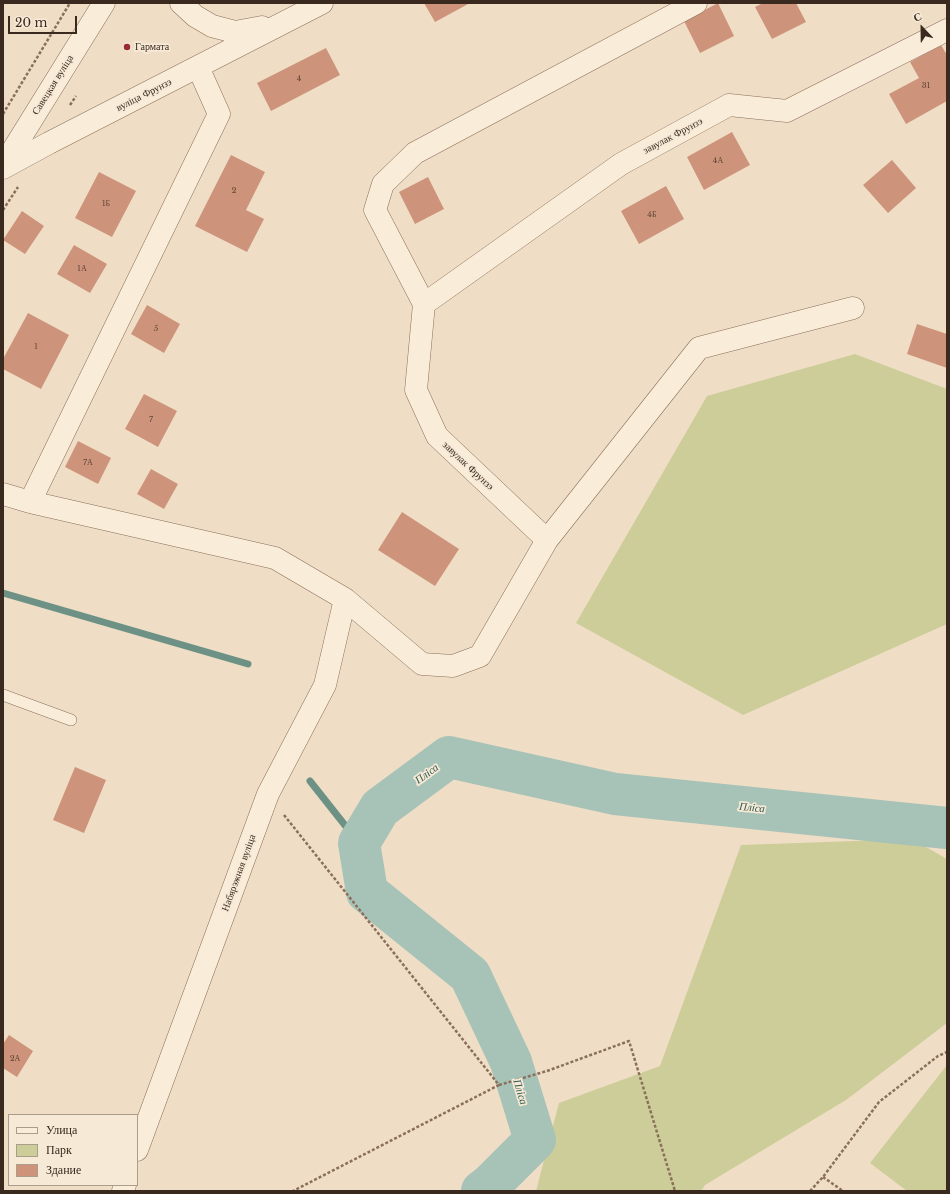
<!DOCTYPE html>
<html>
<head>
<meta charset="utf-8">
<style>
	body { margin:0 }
	#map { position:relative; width:950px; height:1194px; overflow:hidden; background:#efdec5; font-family:"Libre Baskerville",serif }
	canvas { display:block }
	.frame { position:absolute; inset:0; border:4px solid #3a291f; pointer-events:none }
	.legend { position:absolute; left:8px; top:1114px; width:130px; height:72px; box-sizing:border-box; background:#f6e9d5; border:1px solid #ab9c8c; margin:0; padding:5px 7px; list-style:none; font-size:12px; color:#3a291f }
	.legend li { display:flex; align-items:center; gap:8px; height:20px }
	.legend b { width:20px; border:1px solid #ab9c8c }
	.north { position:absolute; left:902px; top:8px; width:40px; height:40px; -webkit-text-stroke:3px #f6e9d5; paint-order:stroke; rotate:338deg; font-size:11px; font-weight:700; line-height:16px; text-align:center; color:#3a291f }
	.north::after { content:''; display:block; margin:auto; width:14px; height:18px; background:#3a291f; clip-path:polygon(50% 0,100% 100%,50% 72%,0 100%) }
	.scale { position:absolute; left:8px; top:16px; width:69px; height:18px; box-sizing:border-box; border:2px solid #3a291f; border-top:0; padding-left:5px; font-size:12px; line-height:14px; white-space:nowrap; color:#3a291f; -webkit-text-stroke:3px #f6e9d5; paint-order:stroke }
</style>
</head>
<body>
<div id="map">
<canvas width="950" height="1194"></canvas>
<div class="frame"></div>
<ul class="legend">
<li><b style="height:5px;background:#f9ecd9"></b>Улица</li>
<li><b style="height:11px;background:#cdcd99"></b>Парк</li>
<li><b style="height:11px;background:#cd947b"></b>Здание</li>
</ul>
<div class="north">С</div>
<div class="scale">20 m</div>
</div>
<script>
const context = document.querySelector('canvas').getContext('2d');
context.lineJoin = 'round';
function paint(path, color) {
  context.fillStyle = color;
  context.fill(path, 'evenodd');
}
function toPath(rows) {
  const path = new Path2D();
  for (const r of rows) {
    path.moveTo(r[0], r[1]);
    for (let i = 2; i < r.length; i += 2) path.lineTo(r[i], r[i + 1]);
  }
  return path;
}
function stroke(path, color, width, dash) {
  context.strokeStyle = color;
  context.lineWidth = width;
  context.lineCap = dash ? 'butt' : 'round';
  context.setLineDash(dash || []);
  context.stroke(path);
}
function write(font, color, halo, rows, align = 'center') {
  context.font = font + ' "Libre Baskerville",serif';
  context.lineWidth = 3.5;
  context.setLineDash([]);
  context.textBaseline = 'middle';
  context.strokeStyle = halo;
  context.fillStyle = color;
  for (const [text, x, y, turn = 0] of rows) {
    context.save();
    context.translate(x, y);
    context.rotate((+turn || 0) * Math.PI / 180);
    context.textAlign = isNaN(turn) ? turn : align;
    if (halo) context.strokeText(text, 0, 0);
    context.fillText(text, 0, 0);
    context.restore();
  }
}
paint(toPath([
	[855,354,947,389,947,624,743,715,576,623,707,396],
	[912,839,947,859,947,1023,846,1100,705,1185,701,1191,536,1191,559,1103,660,1066,741,845],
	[947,1065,947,1191,907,1191,870,1163]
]), '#cdcd99');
stroke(toPath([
	[3,593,248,664],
	[310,781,359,843]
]), '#6d9184', 7);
stroke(toPath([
	[482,1191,490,1185,535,1140,511,1062,470,975,367,892,359,843,380,808,449,757,615,794,947,828]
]), '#a7c2b7', 42);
paint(toPath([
	[424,3,470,3,435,22],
	[718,3,734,36,700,53,684,21],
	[763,3,796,3,806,22,772,39,755,7],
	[941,45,947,55,947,101,906,124,889,94,919,78,910,62],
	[326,48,340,75,271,111,257,83],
	[732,132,750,165,704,190,687,157],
	[231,155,265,172,246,210,264,219,247,252,195,226],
	[892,160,916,188,888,213,863,185],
	[99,172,136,191,112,237,75,218],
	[428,177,444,209,415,224,399,192],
	[666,186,684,219,639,244,621,211],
	[22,211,44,226,25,254,3,240],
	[74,245,107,264,90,293,57,274],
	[147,305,180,324,164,353,131,334],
	[28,313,69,335,41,389,3,369,3,359],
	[917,324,947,334,947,368,907,354],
	[144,394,177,411,158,447,125,429],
	[78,441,111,458,98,484,65,467],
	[151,469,178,484,164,509,137,494],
	[402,512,459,549,435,586,378,550],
	[75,767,106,780,84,833,53,820],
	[9,1035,33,1051,17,1077,3,1068,3,1044]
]), '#cd947b');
const service = toPath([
	[3,695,71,720]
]);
const minor = toPath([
	[3,166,104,3],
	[424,304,621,164,729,105,787,111,947,30],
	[3,494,30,502,275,558,345,599,422,664,453,666,480,656,547,540,699,348,853,308],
	[30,502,219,114,198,67],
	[547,540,437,436,416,390,424,304,375,210,383,184,415,153,696,3],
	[137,1150,268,794,325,685,345,599],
	[123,1191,125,1185]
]);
const tertiary = toPath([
	[181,3,195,16,212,26,235,32,262,27],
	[3,168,49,143,322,3]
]);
stroke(service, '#8a6f5b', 12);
stroke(minor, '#8a6f5b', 23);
stroke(tertiary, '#8a6f5b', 23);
stroke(toPath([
	[70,105,76,96],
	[3,114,70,3],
	[3,210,18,187],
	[284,815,499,1085,293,1191],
	[499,1085,547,1071,629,1041,675,1191],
	[823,1177,843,1191],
	[810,1191,823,1177,879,1102,938,1056,947,1052]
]), '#8a6f5b', 2.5, [3, 2]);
stroke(service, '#f9ecd9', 11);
stroke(minor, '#f9ecd9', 22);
stroke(tertiary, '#f9ecd9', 22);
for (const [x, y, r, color] of [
	[127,47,4,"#992b38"]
]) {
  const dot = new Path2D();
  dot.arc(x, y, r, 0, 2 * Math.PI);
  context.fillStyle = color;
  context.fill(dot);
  stroke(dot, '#f6e9d5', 1.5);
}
write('8px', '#5f4436', null, [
	["4",299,79],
	["31",926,86],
	["4А",718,161],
	["2",234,191],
	["1Б",106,204],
	["4Б",652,215],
	["1А",82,269],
	["5",156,329],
	["1",36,347],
	["7",151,420],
	["7А",88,463],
	["2А",15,1059]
]);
write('10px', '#3a291f', '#f6e9d5', [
	["Гармата",135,47]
], 'left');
write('10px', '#3a291f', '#f6e9d5', [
	["Савецкая вуліца",53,85,-58],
	["вуліца Фрунзэ",144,95,-27],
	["завулак Фрунзэ",673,136,-28],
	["завулак Фрунзэ",468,466,43],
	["Набярэжная вуліца",239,873,-70]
]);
write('italic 11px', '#2e5a52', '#f6e9d5', [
	["Пліса",427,774,-36],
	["Пліса",752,808,6],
	["Пліса",520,1092,73]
]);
</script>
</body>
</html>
